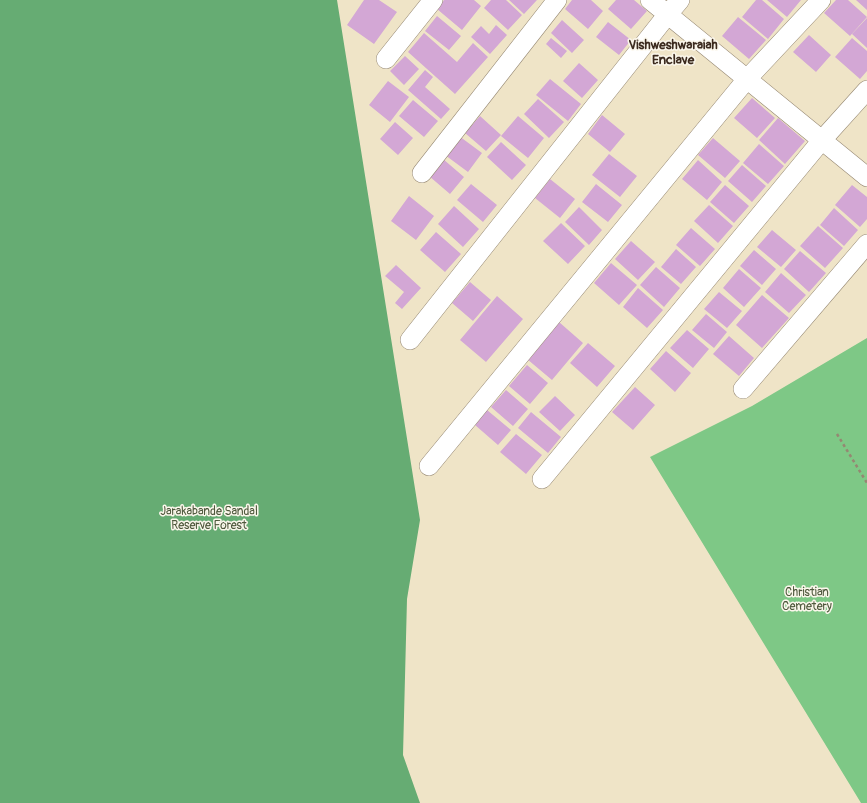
<!DOCTYPE html>
<html>
<head>
<meta charset="utf-8">
<style>
	body { margin:0 }
	canvas { display:block; background:#efe4c7 }
</style>
</head>
<body>
<canvas width="867" height="803"></canvas>
<script>
const context = document.querySelector('canvas').getContext('2d');
context.lineJoin = 'round';
function paint(path, color) {
  context.fillStyle = color;
  context.fill(path, 'evenodd');
}
function toPath(rows) {
  const path = new Path2D();
  for (const r of rows) {
    path.moveTo(r[0], r[1]);
    for (let i = 2; i < r.length; i += 2) path.lineTo(r[i], r[i + 1]);
  }
  return path;
}
function stroke(path, color, width, dash) {
  context.strokeStyle = color;
  context.lineWidth = width;
  context.lineCap = dash ? 'butt' : 'round';
  context.setLineDash(dash || []);
  context.stroke(path);
}
function write(font, color, halo, rows, align = 'center') {
  context.font = font + ' Pangolin,sans-serif';
  context.lineWidth = 3;
  context.setLineDash([]);
  context.textBaseline = 'middle';
  context.strokeStyle = halo;
  context.fillStyle = color;
  for (const [text, x, y, turn = 0] of rows) {
    context.save();
    context.translate(x, y);
    context.rotate((+turn || 0) * Math.PI / 180);
    context.textAlign = isNaN(turn) ? turn : align;
    if (halo) context.strokeText(text, 0, 0);
    context.fillText(text, 0, 0);
    context.restore();
  }
}
paint(toPath([
	[867,338,867,803,861,803,650,457,752,406]
]), '#7ec886');
paint(toPath([
	[0,0,337,0,420,520,407,599,403,755,420,803,0,803]
]), '#66ac73');
paint(toPath([
	[364,0,379,0,397,12,374,44,347,25],
	[444,0,474,0,481,6,462,30,437,9],
	[491,0,506,0,522,15,508,30,484,8],
	[509,0,537,0,524,14],
	[572,0,591,0,603,11,588,29,565,9],
	[616,0,634,0,647,11,631,29,608,9],
	[756,0,762,0,784,19,768,39,742,17],
	[767,0,801,0,787,17],
	[836,0,848,0,867,17,850,36,824,13],
	[856,0,867,0,867,10],
	[437,16,461,36,449,50,425,31],
	[738,17,766,40,749,59,722,36],
	[867,18,867,48,852,34],
	[562,20,584,40,572,53,551,33],
	[608,22,631,40,619,55,596,37],
	[496,25,507,35,490,54,471,37,481,26,489,34],
	[424,33,457,62,473,43,488,57,455,94,408,52],
	[809,35,831,55,816,72,793,52],
	[551,38,567,51,561,58,546,44],
	[852,38,867,51,867,71,860,79,835,57],
	[405,56,419,69,404,85,390,71],
	[579,63,598,80,582,98,563,81],
	[425,70,433,77,425,87,450,109,441,119,408,90],
	[550,79,581,104,568,121,536,95],
	[388,81,409,97,390,122,369,105],
	[752,98,775,118,757,138,734,118],
	[538,99,564,122,549,138,524,114],
	[413,100,438,121,424,137,399,116],
	[602,115,625,134,610,152,588,134],
	[480,116,501,135,486,151,465,133],
	[518,116,544,138,528,158,501,136],
	[778,118,805,141,785,164,759,140],
	[395,122,413,138,398,155,380,139],
	[459,136,482,153,468,172,445,155],
	[713,138,740,161,725,178,698,155],
	[501,142,526,165,512,180,487,157],
	[759,144,784,166,768,184,743,163],
	[609,154,637,176,620,197,592,175],
	[443,159,464,177,450,194,429,176],
	[698,160,722,182,707,200,682,179],
	[742,165,766,186,752,202,728,181],
	[550,179,575,199,560,218,535,198],
	[471,184,497,205,483,222,457,200],
	[596,184,622,205,608,222,582,202],
	[725,185,749,206,734,223,710,202],
	[852,185,867,197,867,219,860,227,835,205],
	[409,196,434,216,416,240,391,221],
	[709,205,733,226,718,243,694,221],
	[454,206,479,229,463,247,438,224],
	[579,207,602,230,589,245,565,222],
	[834,208,858,230,844,246,820,225],
	[561,223,585,246,568,264,543,241],
	[818,226,843,248,825,268,800,246],
	[691,228,715,249,700,266,676,245],
	[772,230,796,250,781,267,757,247],
	[436,232,461,254,445,272,420,250],
	[631,241,655,262,638,280,615,259],
	[676,249,696,267,681,284,661,267],
	[754,250,776,269,762,285,740,266],
	[800,251,826,273,809,292,784,269],
	[611,263,637,285,619,305,594,283],
	[396,265,421,288,402,309,395,303,404,292,385,276],
	[656,267,680,288,664,307,640,285],
	[739,269,761,288,744,307,723,288],
	[781,273,806,295,789,313,765,292],
	[470,282,491,300,473,321,452,303],
	[638,288,663,310,647,328,623,307],
	[719,292,742,311,727,328,704,309],
	[762,295,789,318,762,348,736,325],
	[497,296,523,319,486,362,460,340],
	[706,314,727,332,714,348,692,330],
	[559,322,583,343,552,380,527,359],
	[687,330,709,349,693,368,670,348],
	[729,336,754,358,739,376,713,354],
	[588,343,615,366,597,387,570,363],
	[666,351,691,373,675,392,650,369],
	[527,365,548,383,530,404,509,386],
	[635,387,655,405,633,430,612,412],
	[506,390,528,409,513,426,491,407],
	[555,396,575,415,560,431,539,412],
	[487,410,511,430,498,445,475,425],
	[531,412,561,437,548,453,518,428],
	[516,434,542,455,526,474,500,452]
]), '#d3a7d5');
const minor = toPath([
	[650,0,867,177],
	[386,59,433,0],
	[422,173,557,0],
	[410,340,668,14,680,0],
	[743,389,867,244],
	[429,466,747,79,821,0],
	[542,479,822,140,867,90]
]);
stroke(minor, '#958772', 20);
stroke(toPath([
	[837,434,867,483]
]), '#958772', 2.5, [3, 3]);
stroke(minor, '#fff', 19);
write('12px', '#4f593d', '#fbf7ec', [
	["Jarakabande Sandal",209,512],
	["Reserve Forest",209,526],
	["Christian",807,593],
	["Cemetery",807,607]
]);
write('bold 13px', '#3b2a1e', '#fbf7ec', [
	["Vishweshwaraiah",673,46],
	["Enclave",673,61]
]);
</script>
</body>
</html>
